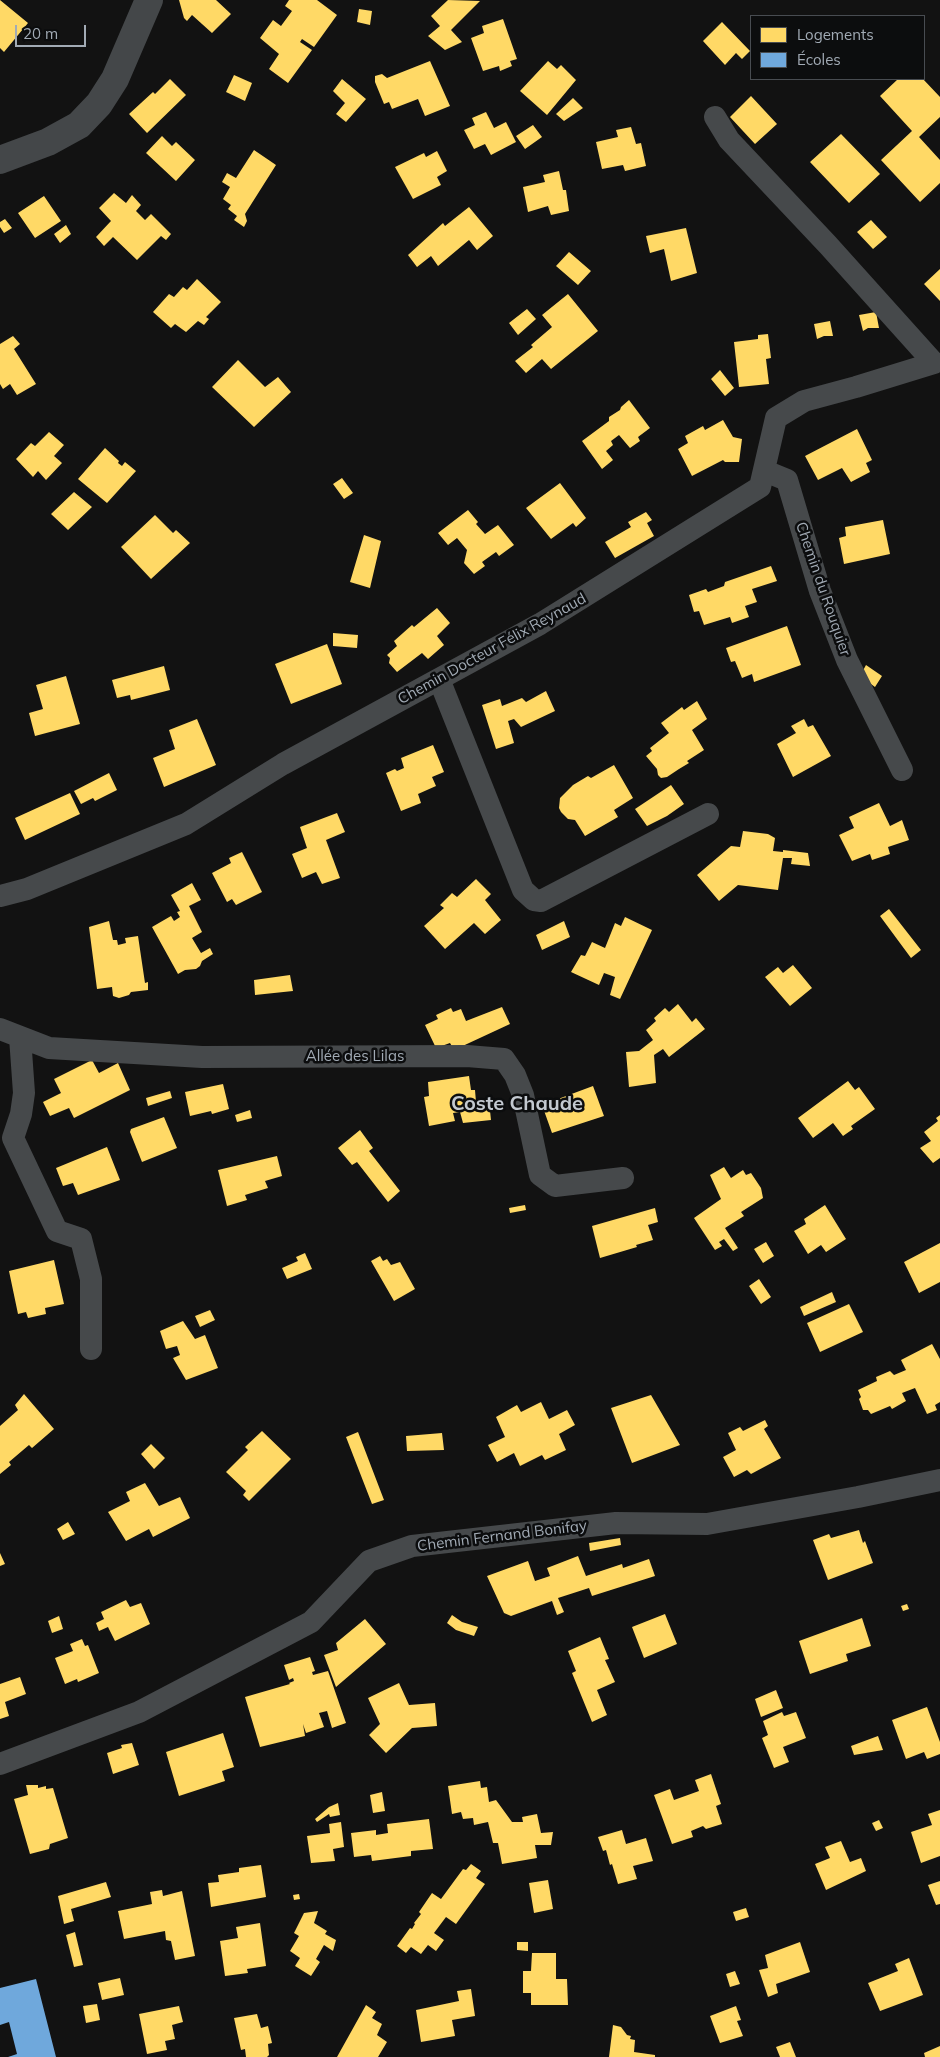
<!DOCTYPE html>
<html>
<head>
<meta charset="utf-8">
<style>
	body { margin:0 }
	#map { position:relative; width:940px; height:2057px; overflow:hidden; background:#121212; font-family:Mulish,sans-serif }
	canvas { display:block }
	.legend { position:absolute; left:750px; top:15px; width:175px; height:65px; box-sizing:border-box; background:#0c0d0e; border:1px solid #484c51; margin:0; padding:6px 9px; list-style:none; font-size:15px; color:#a2abb5 }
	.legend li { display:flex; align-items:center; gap:10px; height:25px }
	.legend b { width:25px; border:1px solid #484c51 }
	.scale { position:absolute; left:15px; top:25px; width:71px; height:22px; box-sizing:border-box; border:2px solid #a2abb5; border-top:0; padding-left:6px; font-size:15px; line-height:18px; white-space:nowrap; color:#a2abb5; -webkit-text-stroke:4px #0c0d0e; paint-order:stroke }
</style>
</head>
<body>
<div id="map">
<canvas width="940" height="2057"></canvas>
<ul class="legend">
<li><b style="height:14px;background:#ffd966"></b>Logements</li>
<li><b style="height:14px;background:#6fa8dc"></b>Écoles</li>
</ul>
<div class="scale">20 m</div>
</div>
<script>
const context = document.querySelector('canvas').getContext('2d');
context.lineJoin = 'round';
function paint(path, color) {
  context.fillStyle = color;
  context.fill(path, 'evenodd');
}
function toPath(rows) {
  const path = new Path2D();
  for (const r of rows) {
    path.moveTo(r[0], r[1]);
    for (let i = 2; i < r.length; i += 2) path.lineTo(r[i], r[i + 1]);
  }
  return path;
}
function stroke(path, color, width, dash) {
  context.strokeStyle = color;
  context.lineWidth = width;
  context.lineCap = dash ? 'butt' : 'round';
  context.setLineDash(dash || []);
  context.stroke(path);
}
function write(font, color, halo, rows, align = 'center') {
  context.font = font + ' Mulish,sans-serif';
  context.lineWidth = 5;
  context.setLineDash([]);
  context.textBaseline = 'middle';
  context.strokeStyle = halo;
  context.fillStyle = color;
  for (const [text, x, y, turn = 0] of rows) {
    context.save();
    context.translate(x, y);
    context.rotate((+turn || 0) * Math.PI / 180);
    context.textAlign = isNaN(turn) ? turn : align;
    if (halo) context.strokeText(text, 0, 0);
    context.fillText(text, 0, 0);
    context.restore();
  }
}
paint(toPath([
	[0,0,28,23,4,52,0,48],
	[179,0,216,0,231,14,212,33,192,15,187,21,184,18],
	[289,0,317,0,337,15,314,47,302,39,300,42,312,50,288,83,269,69,279,54,260,38,273,20,281,26,292,11,285,6],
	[448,0,480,1,451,30,462,42,445,50,428,36,440,26,431,16],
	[359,9,372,11,370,25,357,22],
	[503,19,517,59,510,61,512,66,500,71,499,66,483,71,471,38,484,33,482,26],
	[722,22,750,51,742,59,736,53,725,65,703,41],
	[430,61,450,106,425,116,418,99,392,109,389,102,384,104,375,82,375,76,382,74,387,78],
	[548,61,557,69,561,65,576,80,547,115,520,91],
	[234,75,252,83,245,101,226,92],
	[170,79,186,95,147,133,129,114,153,92,155,94],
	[342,79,366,99,346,122,336,114,345,103,333,91],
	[898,79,923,79,940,97,940,117,919,137,940,160,940,183,920,202,881,160,912,131,880,96],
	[751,96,777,124,755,144,730,117],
	[573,98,583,108,564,121,556,114],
	[486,112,494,128,506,122,516,142,491,155,485,144,474,149,464,130,475,125,472,118],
	[533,125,542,137,525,149,516,136],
	[631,127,636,144,641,143,646,166,625,171,623,165,602,169,596,142,618,137,616,130],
	[841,134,880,174,849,203,810,162],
	[162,136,172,146,176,142,195,160,176,181,146,153],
	[254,150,276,165,245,214,247,221,244,227,234,220,237,216,228,209,231,205,223,199,230,187,222,182,227,173,236,178],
	[437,151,447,171,437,177,441,185,413,199,395,167,424,153,426,157],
	[559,171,563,190,566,190,569,211,551,215,548,206,528,212,523,187,545,182,543,175],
	[114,193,126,203,132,195,141,205,136,211,145,220,151,214,171,234,166,240,161,236,137,260,113,237,104,246,96,237,111,221,99,208],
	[44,196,61,221,35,238,18,213],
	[469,207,493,236,477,250,469,240,438,266,431,256,417,267,408,255,443,223,445,226],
	[5,219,12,228,4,233,0,227,0,222],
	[871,220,887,237,873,249,857,232],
	[66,225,71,234,60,243,54,234],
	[686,228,697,273,671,281,664,249,650,253,646,236],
	[569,252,591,271,578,285,556,266],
	[940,269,940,301,924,284],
	[197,279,221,302,206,317,209,319,204,325,198,321,186,332,175,324,171,328,153,312,169,294,174,297,183,287,187,290],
	[568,294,598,331,551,369,542,359,526,373,515,361,533,347,531,345,552,327,542,315],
	[527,309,536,319,518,335,509,323],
	[876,312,879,328,868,328,863,331,859,315],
	[830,321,833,336,824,336,817,339,814,324],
	[768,334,771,358,766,359,769,384,739,387,734,342,758,339,758,335],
	[13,336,20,344,14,349,36,384,17,395,10,384,3,389,0,384,0,344],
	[238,360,265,387,278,377,291,392,254,427,212,387],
	[720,370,734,388,725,396,711,379],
	[629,400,650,428,638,437,640,441,630,448,619,435,611,441,613,445,606,451,613,460,602,469,582,441,609,421,609,417,620,410,621,407],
	[723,420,733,437,742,439,739,462,725,462,723,460,692,476,678,449,688,443,685,436,703,426,705,430],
	[857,429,872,460,866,463,870,472,851,482,842,468,818,480,805,456],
	[49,432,64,445,54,456,62,463,46,480,38,471,33,477,16,459,31,443,35,446],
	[105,448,119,461,118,463,122,466,125,462,136,471,107,503,78,479],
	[342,478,353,493,344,499,333,484],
	[560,483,586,518,576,527,573,523,551,539,526,508],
	[74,492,92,507,68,530,51,514],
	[468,510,478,522,476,524,485,534,498,525,514,545,499,556,496,552,482,562,485,566,474,574,464,563,467,550,457,538,448,545,438,533],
	[646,512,652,520,647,523,654,536,615,558,605,542,631,527,628,522],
	[155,515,173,533,176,530,190,543,151,579,121,547],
	[883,520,890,554,844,564,839,538,846,536,845,527],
	[364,535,381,541,370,588,350,582],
	[771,566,777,581,752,589,757,602,745,606,749,617,732,623,730,617,704,625,699,611,694,612,689,595,706,589,708,592,724,586,725,582],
	[437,608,450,623,437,636,444,645,428,659,422,653,397,672,389,663,390,658,387,655,397,646,394,641,412,625,414,627],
	[787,626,801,665,754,682,752,674,742,678,735,661,731,662,726,648],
	[333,633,358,635,357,648,333,646],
	[327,644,342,684,291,704,275,664],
	[866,665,882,676,875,687,860,676],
	[164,666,170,690,131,700,130,695,117,698,112,680],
	[66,676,80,724,35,736,29,713,43,709,36,685],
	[546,691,555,711,521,727,514,719,508,721,514,743,496,749,482,705,500,699,502,706,522,698,526,702],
	[697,701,707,719,692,730,704,750,687,761,689,763,679,769,667,777,661,778,658,775,657,769,646,756,652,751,650,748,669,733,661,723,682,707,684,710],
	[197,719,216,765,164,787,153,758,175,749,169,730],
	[804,719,808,727,813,725,831,756,793,777,777,744,796,733,791,726],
	[433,745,444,772,432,777,436,786,418,794,421,803,401,811,386,773,395,769,397,771,404,768,401,758],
	[614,765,633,798,614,810,618,817,585,836,575,820,568,819,561,812,559,808,560,798,573,785,588,776,591,778],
	[109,773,117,790,95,801,93,798,81,804,74,791],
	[671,785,684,804,667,816,647,826,635,809],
	[70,793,80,814,25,840,15,818],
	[879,803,890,826,902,820,909,840,888,847,890,854,872,860,870,854,852,861,839,835,854,828,849,817],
	[337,813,345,832,326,840,340,878,322,884,316,872,302,878,292,854,307,848,300,827],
	[743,831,768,834,775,838,773,851,783,852,783,850,808,853,810,866,791,864,792,858,783,858,778,890,738,885,719,901,697,875,731,846,740,847],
	[242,852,262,892,236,905,232,899,227,902,212,873,231,863,229,858],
	[476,879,491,894,485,900,501,920,485,934,474,923,445,949,424,926,444,908,440,905,452,893,457,897],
	[192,883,201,900,189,906,202,932,192,938,201,953,210,948,213,954,202,961,200,966,196,969,185,970,178,974,152,927,171,916,174,921,180,917,177,912,180,911,171,895],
	[889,909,921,950,911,958,880,916],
	[625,917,652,930,620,999,610,995,615,977,604,973,599,985,571,972,581,955,585,956,592,942,605,948,615,923,621,926],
	[109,921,113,940,117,940,118,945,126,943,125,938,138,936,145,983,148,982,148,990,131,992,129,995,119,998,113,996,112,987,97,989,89,927],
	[564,921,570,937,542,950,536,935],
	[793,965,812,988,790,1006,765,977,778,967,783,973],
	[290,975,293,991,255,995,254,980],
	[678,1004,692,1022,696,1018,705,1029,669,1057,663,1049,654,1055,656,1083,629,1087,626,1052,639,1051,653,1040,646,1030,656,1021,654,1018,665,1008,669,1012],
	[502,1007,510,1024,454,1050,450,1043,436,1048,425,1025,438,1019,436,1015,451,1008,453,1012,461,1009,466,1021],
	[92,1060,99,1073,118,1063,130,1090,74,1118,69,1108,50,1116,43,1102,61,1093,54,1079],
	[469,1076,471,1090,475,1090,476,1102,489,1101,491,1120,463,1123,460,1112,453,1113,455,1121,429,1126,424,1097,429,1096,428,1082],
	[848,1081,855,1090,859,1087,875,1109,851,1126,853,1129,843,1136,833,1123,813,1138,798,1118],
	[223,1084,229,1109,212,1114,211,1111,190,1116,185,1092],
	[593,1086,604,1116,552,1133,542,1105],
	[170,1091,172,1098,148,1106,146,1098],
	[250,1110,252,1118,237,1122,235,1115],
	[940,1115,940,1158,933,1163,920,1148,931,1141,924,1132,938,1121,936,1118],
	[164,1117,177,1148,142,1162,130,1132,131,1129],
	[360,1130,373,1148,369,1151,400,1191,388,1202,357,1162,352,1165,338,1148],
	[107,1147,120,1180,78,1195,73,1183,63,1186,56,1168],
	[277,1156,282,1176,265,1181,268,1188,245,1195,247,1200,227,1206,218,1170],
	[724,1167,731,1178,743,1170,746,1175,751,1173,761,1188,763,1198,741,1212,744,1216,725,1228,738,1248,733,1251,724,1239,719,1242,722,1246,715,1250,694,1218,721,1199,710,1175],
	[525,1205,526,1210,510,1213,509,1208],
	[825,1205,846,1239,826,1252,821,1245,808,1254,794,1231,806,1224,804,1219],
	[655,1208,658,1222,648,1225,653,1240,636,1245,637,1247,600,1258,592,1226],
	[766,1242,774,1256,763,1263,754,1249],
	[940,1243,940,1282,919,1293,904,1262],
	[305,1253,312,1269,287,1279,282,1268,298,1261,296,1257],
	[380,1256,383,1261,387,1259,391,1265,400,1262,415,1289,394,1301,371,1261],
	[54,1260,64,1304,45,1308,46,1314,28,1318,26,1312,18,1314,9,1271],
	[759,1279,771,1297,761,1304,749,1286],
	[832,1292,836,1302,804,1316,800,1307],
	[849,1304,863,1332,820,1352,807,1323],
	[210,1310,215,1320,200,1327,195,1316],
	[183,1321,195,1339,205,1335,218,1368,186,1380,173,1358,180,1355,177,1346,166,1349,160,1331],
	[932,1344,940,1359,940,1402,935,1405,937,1410,927,1414,915,1388,902,1393,906,1401,892,1409,890,1406,871,1414,868,1410,863,1410,859,1399,861,1397,858,1390,877,1381,876,1377,890,1371,894,1375,906,1370,901,1360],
	[24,1394,54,1429,32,1448,29,1445,9,1462,11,1465,0,1474,0,1426,18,1410,15,1405],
	[651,1395,680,1445,632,1463,611,1408],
	[541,1402,549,1419,567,1410,575,1425,559,1434,566,1450,545,1460,542,1455,520,1466,514,1453,497,1462,488,1445,505,1437,496,1417,517,1405,521,1412],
	[765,1420,768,1426,764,1429,781,1458,751,1474,747,1470,734,1477,723,1457,736,1450,728,1433,740,1427,743,1431],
	[262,1431,291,1459,249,1501,243,1495,246,1491,226,1472,248,1450,245,1447],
	[358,1432,384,1500,372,1504,346,1437],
	[442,1433,444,1450,407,1451,406,1436],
	[151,1444,165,1458,154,1469,141,1454],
	[145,1483,159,1506,180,1497,190,1518,153,1537,149,1529,126,1541,108,1512,130,1501,126,1492],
	[68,1522,75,1534,63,1540,57,1529],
	[859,1530,863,1543,865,1541,873,1563,828,1580,813,1540,829,1534,831,1538],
	[620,1538,621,1545,590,1551,589,1543],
	[0,1553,5,1564,0,1566],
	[578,1556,586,1576,622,1564,623,1568,649,1559,655,1576,592,1596,589,1588,558,1598,564,1612,557,1615,552,1601,511,1616,504,1613,487,1576,528,1561,535,1581,550,1576,547,1568],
	[126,1600,130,1607,141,1603,150,1624,115,1641,108,1627,99,1631,96,1623,104,1619,101,1612],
	[907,1604,909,1609,903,1611,901,1606],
	[665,1614,677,1644,644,1658,632,1627],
	[452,1615,462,1622,478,1627,474,1636,456,1630,447,1623],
	[59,1616,63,1629,52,1633,48,1621],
	[862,1618,871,1646,846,1654,848,1661,810,1674,799,1641],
	[365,1619,386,1644,336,1687,324,1655,338,1650,336,1643],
	[600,1637,609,1659,605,1660,615,1682,597,1690,607,1715,592,1722,572,1673,576,1671,568,1651],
	[82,1639,85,1646,88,1645,99,1673,78,1682,77,1679,65,1684,55,1658,73,1651,70,1644],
	[310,1657,315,1671,312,1672,313,1675,328,1671,346,1723,332,1728,327,1711,319,1713,324,1727,306,1733,303,1724,305,1736,260,1747,245,1697,290,1684,289,1683,294,1681,293,1678,289,1680,284,1665],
	[20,1677,26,1694,5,1702,9,1716,0,1719,0,1684],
	[399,1683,409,1705,435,1703,437,1726,412,1728,386,1753,369,1735,380,1724,368,1698],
	[776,1690,783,1708,761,1717,755,1699],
	[927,1707,940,1742,940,1754,927,1759,924,1752,906,1759,892,1720],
	[782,1712,784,1716,796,1712,806,1738,783,1747,789,1762,774,1768,762,1738,768,1735,763,1721],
	[223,1733,234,1767,222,1771,225,1781,179,1796,166,1752],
	[878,1736,883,1750,854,1755,851,1746],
	[132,1743,139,1765,113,1774,107,1753,122,1748,121,1745],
	[711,1774,721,1804,716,1806,722,1824,706,1829,703,1826,691,1831,693,1837,672,1844,654,1795,670,1789,674,1800,699,1791,695,1780],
	[480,1781,481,1788,487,1787,489,1802,496,1800,512,1822,523,1822,522,1817,537,1814,541,1833,553,1832,551,1845,535,1845,537,1858,502,1864,498,1843,493,1843,488,1822,474,1825,473,1818,463,1819,461,1812,452,1814,448,1786],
	[26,1785,38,1785,38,1788,46,1786,46,1789,53,1788,68,1838,50,1844,49,1849,30,1854,14,1799,28,1795],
	[382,1792,385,1811,373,1813,370,1795],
	[338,1803,340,1815,330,1817,329,1814,317,1822,315,1819,329,1807],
	[940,1810,940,1856,921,1863,911,1832,932,1825,928,1814],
	[429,1819,433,1849,411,1851,411,1856,372,1861,371,1855,354,1857,351,1833,376,1830,376,1835,388,1833,387,1824],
	[879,1820,883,1828,876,1831,872,1823],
	[341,1822,344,1847,333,1849,335,1861,311,1863,307,1836,330,1833,329,1824],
	[622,1830,626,1844,646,1838,653,1861,633,1866,637,1879,618,1884,612,1864,610,1865,606,1850,603,1851,598,1837],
	[841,1841,850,1862,861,1858,866,1871,826,1890,815,1864,830,1858,825,1847],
	[471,1864,481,1871,476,1878,485,1884,456,1924,446,1917,434,1933,444,1940,436,1951,428,1945,421,1954,411,1947,406,1953,397,1946,410,1928,412,1929,415,1924,414,1923,421,1914,419,1912,432,1893,441,1899,463,1869,466,1870],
	[261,1865,266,1897,211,1907,208,1883,219,1882,218,1875,239,1872,239,1868],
	[548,1880,553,1909,534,1913,529,1883],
	[940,1881,940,1904,936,1905,928,1885],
	[106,1882,111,1897,71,1909,74,1921,64,1924,58,1896],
	[162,1890,163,1896,182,1891,195,1956,175,1960,171,1941,166,1940,165,1931,124,1939,118,1911,152,1904,150,1892],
	[299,1894,300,1899,294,1900,293,1895],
	[746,1908,749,1917,736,1921,733,1912],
	[318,1911,314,1923,327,1931,325,1934,336,1940,333,1951,324,1945,316,1959,320,1962,311,1976,295,1966,300,1958,290,1951,299,1936,294,1933,304,1913],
	[260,1923,266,1966,247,1969,248,1973,225,1976,220,1941,238,1938,236,1927],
	[75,1932,83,1965,74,1967,66,1935],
	[517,1942,528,1942,528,1951,517,1950],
	[800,1942,810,1972,776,1984,778,1993,768,1997,759,1970,768,1968,765,1955],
	[532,1953,556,1953,556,1979,567,1979,568,2005,531,2005,531,1993,523,1993,523,1971,531,1971],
	[909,1958,923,1995,880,2011,868,1983,898,1971,895,1964],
	[735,1971,740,1984,730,1987,726,1974],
	[120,1978,124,1995,102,2000,98,1983],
	[471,1989,475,2016,452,2020,455,2036,421,2042,416,2010,459,2001,457,1991],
	[97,2004,100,2020,86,2023,83,2006],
	[366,2005,376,2012,372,2018,382,2024,377,2035,387,2042,378,2057,337,2057],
	[179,2006,183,2022,172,2025,175,2039,165,2041,167,2050,147,2054,139,2014],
	[736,2006,741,2020,737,2021,743,2036,720,2043,710,2016],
	[257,2014,261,2028,268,2026,272,2043,268,2044,269,2055,267,2057,246,2057,245,2049,241,2050,234,2018],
	[613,2025,621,2027,627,2035,631,2036,630,2039,635,2040,634,2052,655,2055,655,2057,609,2057],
	[790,2042,796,2057,780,2057,776,2047],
	[940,2046,940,2057,925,2057,924,2053]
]), '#ffd966');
paint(toPath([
	[36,1979,56,2057,8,2057,17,2054,9,2022,0,2025,0,1988]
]), '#6fa8dc');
stroke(toPath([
	[765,471,787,480,820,591,847,660,902,770],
	[439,679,523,890,534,900,541,901,708,814],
	[0,896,27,889,186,824,283,764,540,624,760,487,776,418,804,401,856,387,934,363,828,245,729,140,715,117],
	[0,1029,49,1048,202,1057,467,1056,504,1059,515,1075,523,1095,540,1175,555,1186,623,1178],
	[20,1037,24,1093,21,1114,13,1138,57,1231,81,1239,91,1279,91,1349],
	[0,1764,139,1712,311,1622,369,1561,412,1546,616,1523,707,1524,858,1497,940,1480]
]), '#46494b', 22);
stroke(toPath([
	[0,160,48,142,79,125,99,104,115,79,149,0]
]), '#444749', 28);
write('15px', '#a2abb5', '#0c0d0e', [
	["Chemin du Rouquier",823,589,71],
	["Chemin Docteur Félix Reynaud",492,649,-29],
	["Allée des Lilas",355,1056],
	["Chemin Fernand Bonifay",502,1536,-7]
]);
write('bold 20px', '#c3c9d0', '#0c0d0e', [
	["Coste Chaude",517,1104]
]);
</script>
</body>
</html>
